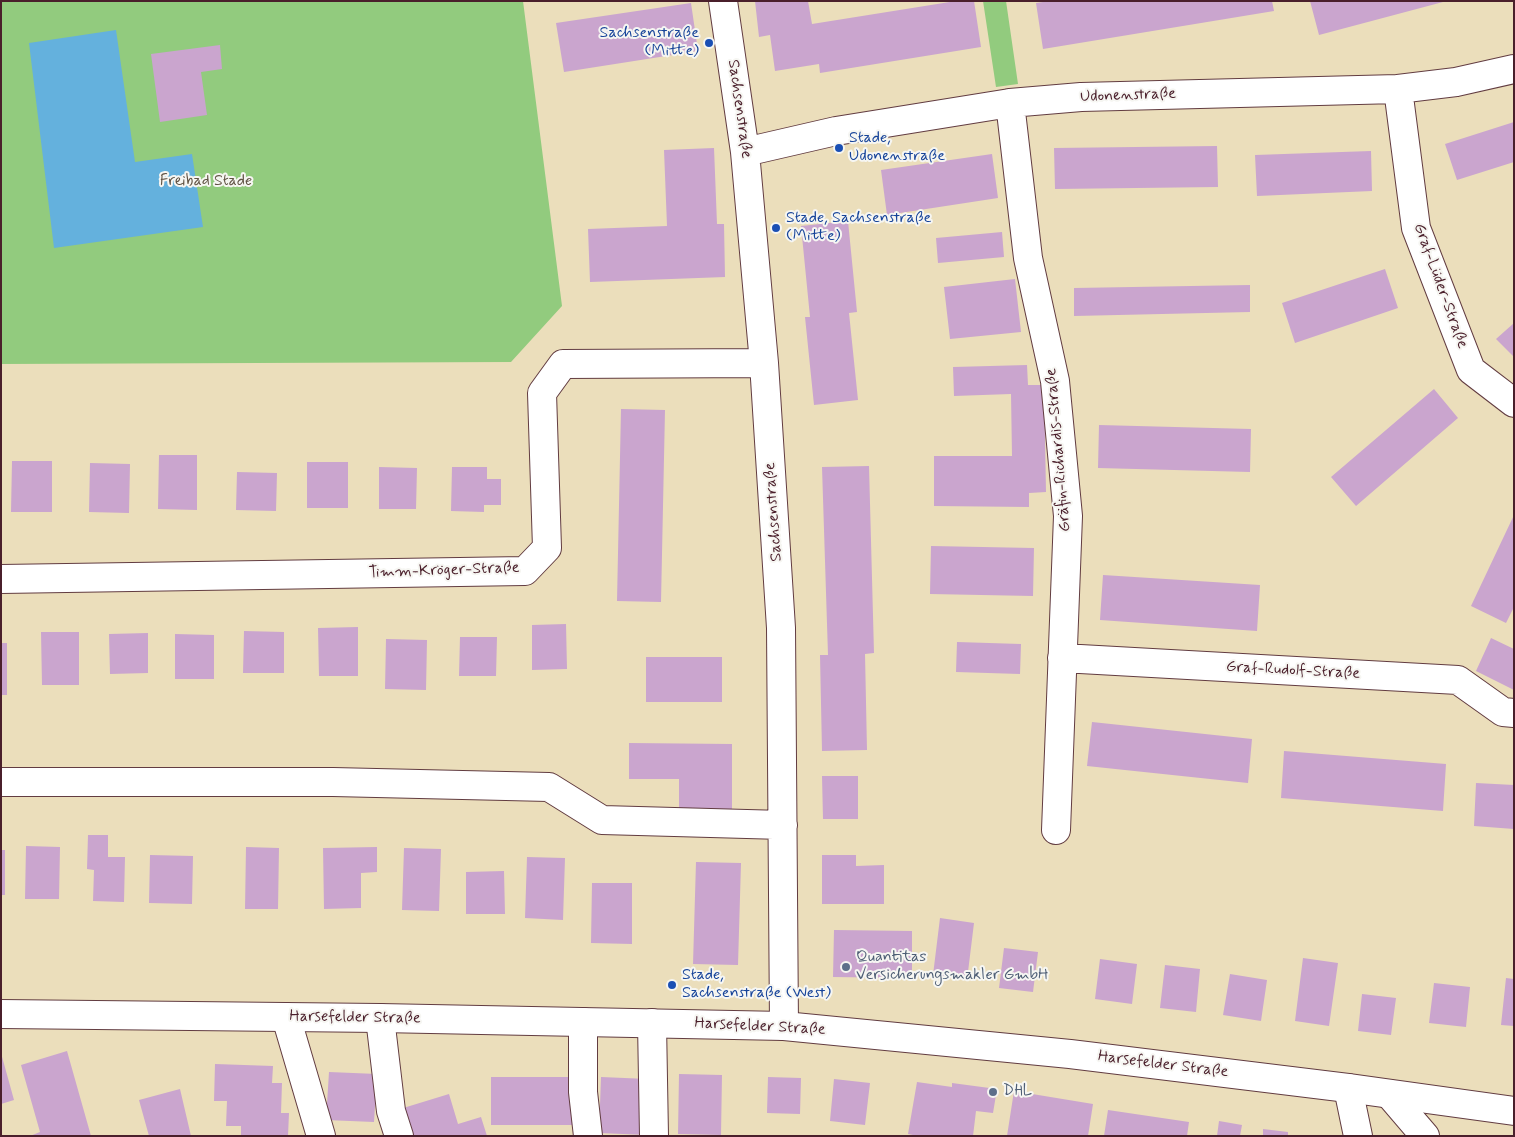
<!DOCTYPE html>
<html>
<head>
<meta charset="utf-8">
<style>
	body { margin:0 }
	#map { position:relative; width:1515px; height:1137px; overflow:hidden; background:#ebdebb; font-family:Mynerve,sans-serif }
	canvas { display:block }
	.frame { position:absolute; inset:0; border:2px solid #4a1f2b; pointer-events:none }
</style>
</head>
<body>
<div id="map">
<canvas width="1515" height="1137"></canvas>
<div class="frame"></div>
</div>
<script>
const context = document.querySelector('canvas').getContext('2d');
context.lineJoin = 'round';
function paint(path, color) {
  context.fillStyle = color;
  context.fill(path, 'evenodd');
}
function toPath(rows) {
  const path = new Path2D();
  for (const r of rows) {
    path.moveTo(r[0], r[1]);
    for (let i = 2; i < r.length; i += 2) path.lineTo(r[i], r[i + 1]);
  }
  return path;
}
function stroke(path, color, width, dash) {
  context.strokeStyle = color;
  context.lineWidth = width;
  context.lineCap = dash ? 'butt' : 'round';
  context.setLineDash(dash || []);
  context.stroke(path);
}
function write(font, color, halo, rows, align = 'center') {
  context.font = font + ' Mynerve,sans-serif';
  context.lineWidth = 4;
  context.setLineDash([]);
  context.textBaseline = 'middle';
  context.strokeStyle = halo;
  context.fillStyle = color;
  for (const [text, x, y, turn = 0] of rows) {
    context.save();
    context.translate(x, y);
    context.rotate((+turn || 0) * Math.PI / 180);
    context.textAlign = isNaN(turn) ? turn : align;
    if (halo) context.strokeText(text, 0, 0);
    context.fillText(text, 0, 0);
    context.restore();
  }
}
paint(toPath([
	[1,1,523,1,562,306,511,362,1,364],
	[983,1,1006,1,1018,84,996,87]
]), '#92cb7e');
paint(toPath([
	[116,30,135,162,192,154,203,227,54,248,29,43]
]), '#64b1dd');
paint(toPath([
	[755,1,808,1,812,24,956,1,974,1,981,47,820,73,819,64,775,71,770,35,759,37],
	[1050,1,1272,1,1274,11,1043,49,1036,3],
	[1310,1,1443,1,1443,2,1319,35],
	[691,3,698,51,564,72,556,23],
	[220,45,222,69,201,72,207,115,160,122,151,54],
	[1514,122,1514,162,1457,180,1445,144],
	[1217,146,1218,187,1055,189,1054,148],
	[714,148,717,224,724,224,725,277,590,282,588,229,667,226,664,150],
	[1371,151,1372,191,1257,196,1255,155],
	[992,154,998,198,887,215,881,170],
	[848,221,857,312,849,313,858,400,814,405,805,317,810,317,801,226],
	[1002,232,1004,257,938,263,936,238],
	[1385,269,1398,308,1295,343,1282,303],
	[1015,279,1021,332,950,339,944,287],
	[1250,285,1250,312,1074,316,1074,288],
	[1514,323,1514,357,1496,339],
	[1027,365,1028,385,1044,385,1046,492,1029,493,1029,507,934,506,934,456,1012,456,1011,394,954,396,953,367],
	[1434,389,1458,418,1356,506,1331,477],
	[621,409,665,410,661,602,617,601],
	[1099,425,1251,429,1250,472,1098,468],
	[159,455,197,455,197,510,158,509],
	[12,461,52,461,52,512,11,512],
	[307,462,348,462,348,508,307,508],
	[90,463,130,464,129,513,89,512],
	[869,466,874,653,865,654,867,750,822,751,820,655,828,655,822,467],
	[379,467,417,468,416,509,379,509],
	[452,467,487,467,487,479,501,479,501,505,484,505,484,512,451,511],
	[237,472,277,473,276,511,236,510],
	[1514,515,1514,607,1506,623,1471,606],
	[931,546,1034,548,1033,596,930,594],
	[1103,575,1260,585,1257,631,1100,620],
	[566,624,567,669,532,670,532,625],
	[358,627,358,676,319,676,318,628],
	[244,631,284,632,284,673,243,673],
	[41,632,79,632,79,685,42,685],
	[148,633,148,673,110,674,109,634],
	[175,634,214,635,214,679,175,679],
	[460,637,497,637,496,676,459,676],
	[1491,638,1514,649,1514,690,1476,671],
	[386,639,427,640,426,690,385,689],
	[957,642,1021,644,1020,674,956,672],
	[1,643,7,643,7,695,1,695],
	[646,657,722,657,722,702,646,702],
	[1092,722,1252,739,1248,783,1087,766],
	[629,743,732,744,732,817,679,817,679,779,629,779],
	[1284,751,1446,764,1443,811,1281,798],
	[822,776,858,776,858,819,823,819],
	[1476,783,1514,785,1514,829,1474,826],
	[88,835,108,835,108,857,125,857,124,902,93,901,94,870,87,869],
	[26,846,60,847,59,899,25,899],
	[246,847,279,848,278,909,245,909],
	[377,847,377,872,361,873,361,908,324,909,323,848],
	[404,848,441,849,439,911,402,910],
	[1,850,5,850,5,895,1,895],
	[150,855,193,856,192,904,149,903],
	[822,855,856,855,856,866,884,865,884,904,822,904],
	[527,857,565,858,563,920,525,918],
	[696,862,741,863,738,965,693,964],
	[504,871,505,914,466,914,466,872],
	[592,883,632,883,632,944,591,943],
	[940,918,974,923,967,980,933,975],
	[834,930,912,931,912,978,833,977],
	[1004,948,1038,952,1033,992,999,988],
	[1303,958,1338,963,1329,1026,1295,1021],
	[1100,959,1137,964,1132,1004,1095,999],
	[1165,965,1200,969,1196,1012,1160,1008],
	[1230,974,1267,980,1261,1021,1223,1015],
	[1506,978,1514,979,1514,1026,1501,1025],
	[1434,983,1470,987,1466,1027,1429,1023],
	[1362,994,1396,998,1391,1035,1358,1031],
	[67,1051,91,1136,30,1136,40,1132,21,1065],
	[1,1053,14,1100,1,1104],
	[215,1064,273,1066,272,1083,282,1083,281,1113,289,1113,288,1136,241,1136,241,1126,226,1126,227,1101,214,1101],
	[329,1072,377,1074,374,1122,326,1120],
	[679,1074,722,1075,721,1135,678,1134],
	[491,1077,576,1077,575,1125,491,1125],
	[601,1077,648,1079,646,1135,599,1133],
	[768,1077,801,1078,800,1114,767,1113],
	[834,1079,870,1083,865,1125,830,1121],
	[917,1082,952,1087,952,1083,997,1089,993,1113,976,1111,973,1136,918,1136,908,1134],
	[180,1089,191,1136,149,1136,139,1100],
	[1014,1091,1093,1104,1088,1136,1007,1136],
	[449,1094,458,1124,481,1117,487,1136,408,1136,400,1109],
	[1108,1110,1189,1122,1187,1136,1104,1136],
	[1219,1121,1242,1125,1240,1136,1217,1136],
	[1263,1129,1288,1132,1288,1136,1263,1136]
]), '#caa5ce');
const minor = toPath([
	[723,1,745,152,764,363,781,628,784,1026],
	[1398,89,1416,228,1471,370,1514,403],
	[1010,103,1028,258,1055,381,1068,516,1056,830],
	[745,152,836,131,1010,103,1081,97,1398,89,1456,82,1514,69],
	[1,579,525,571,547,548,542,393,563,364,764,363],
	[1062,658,1458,680,1503,712,1514,713],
	[1,782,333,782,549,787,602,820,783,825],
	[286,1017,321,1136],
	[380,1018,391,1111,399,1136],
	[583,1022,583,1092,588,1136],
	[652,1023,654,1136],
	[1348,1088,1358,1136],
	[1389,1094,1425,1136]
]);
const major = toPath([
	[1,1014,380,1018,784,1026,1070,1054,1348,1088,1514,1111]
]);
stroke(minor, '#623c41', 30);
stroke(major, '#623c41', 30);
stroke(minor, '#fff', 28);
stroke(major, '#fff', 28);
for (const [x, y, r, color] of [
	[709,43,5,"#1a4fb4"],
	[839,148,5,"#1a4fb4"],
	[776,228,5,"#1a4fb4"],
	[846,967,5,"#5c6f8a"],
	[672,985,5,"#1a4fb4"],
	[993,1092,5,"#5c6f8a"]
]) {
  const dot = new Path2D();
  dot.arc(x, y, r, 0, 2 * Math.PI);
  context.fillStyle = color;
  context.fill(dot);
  stroke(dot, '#f6f6f2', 2);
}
write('16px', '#164399', '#f6f6f2', [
	["Sachsenstraße",699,34,"right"],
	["(Mitte)",699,52,"right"],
	["Stade,",849,139],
	["Udonenstraße",849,157],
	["Stade, Sachsenstraße",786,219],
	["(Mitte)",786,237],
	["Stade,",682,976],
	["Sachsenstraße (West)",682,994]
], 'left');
write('16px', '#4a1f2b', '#f6f6f2', [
	["Udonenstraße",1128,96,-2],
	["Sachsenstraße",739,109,82],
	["Graf-Lüder-Straße",1440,286,70],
	["Gräfin-Richardis-Straße",1059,450,-95],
	["Sachsenstraße",774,512,-94],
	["Timm-Kröger-Straße",444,571,-2],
	["Graf-Rudolf-Straße",1293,671,3],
	["Harsefelder Straße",355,1018,1],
	["Harsefelder Straße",760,1027,3],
	["Harsefelder Straße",1163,1065,7]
]);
write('16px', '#605344', '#f6f6f2', [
	["Freibad Stade",206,182]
]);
write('16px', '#4e5e75', '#f6f6f2', [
	["Quantitas",856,958],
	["Versicherungsmakler GmbH",856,976],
	["DHL",1003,1092]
], 'left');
</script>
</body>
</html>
